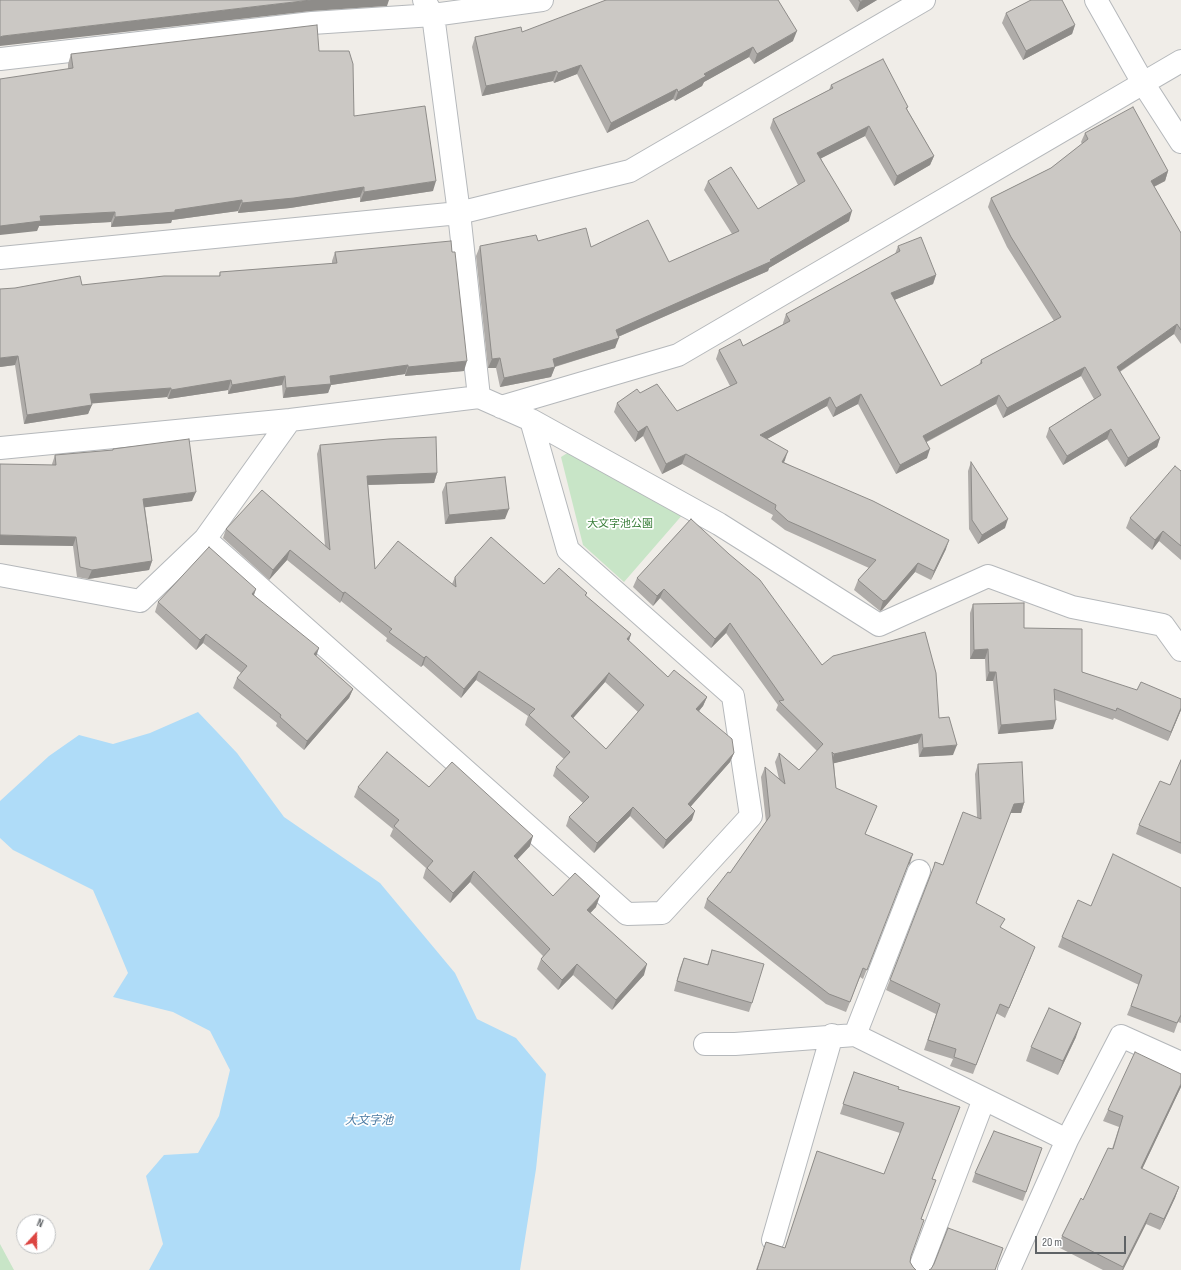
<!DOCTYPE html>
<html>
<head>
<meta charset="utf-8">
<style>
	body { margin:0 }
	#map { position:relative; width:1181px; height:1270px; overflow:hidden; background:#f0ede8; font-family:"Sofia Sans Condensed",sans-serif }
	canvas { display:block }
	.north { position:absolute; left:16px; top:1214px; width:40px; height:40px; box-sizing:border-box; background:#fff; border:1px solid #bfc1c2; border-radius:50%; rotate:21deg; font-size:11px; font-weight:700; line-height:16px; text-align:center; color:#5f6366 }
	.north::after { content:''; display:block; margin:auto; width:14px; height:18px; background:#dc4541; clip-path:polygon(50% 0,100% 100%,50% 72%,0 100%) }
	.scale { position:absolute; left:1035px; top:1236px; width:91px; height:18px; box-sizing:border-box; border:2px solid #5f6366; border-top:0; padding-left:5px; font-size:12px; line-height:14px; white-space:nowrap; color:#5f6366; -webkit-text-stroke:3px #fff; paint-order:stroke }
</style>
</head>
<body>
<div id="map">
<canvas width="1181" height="1270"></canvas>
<div class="north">N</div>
<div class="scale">20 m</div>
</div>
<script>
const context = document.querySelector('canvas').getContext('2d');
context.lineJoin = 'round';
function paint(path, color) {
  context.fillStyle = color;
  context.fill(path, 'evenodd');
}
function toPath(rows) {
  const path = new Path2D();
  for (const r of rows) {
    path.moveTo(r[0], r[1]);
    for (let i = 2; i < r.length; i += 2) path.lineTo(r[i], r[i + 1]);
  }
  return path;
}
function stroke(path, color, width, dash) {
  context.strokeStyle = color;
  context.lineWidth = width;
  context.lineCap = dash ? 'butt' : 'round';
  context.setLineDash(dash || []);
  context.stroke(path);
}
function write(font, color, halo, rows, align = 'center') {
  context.font = font + ' "Sofia Sans Condensed","Noto Sans JP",sans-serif';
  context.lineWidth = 3.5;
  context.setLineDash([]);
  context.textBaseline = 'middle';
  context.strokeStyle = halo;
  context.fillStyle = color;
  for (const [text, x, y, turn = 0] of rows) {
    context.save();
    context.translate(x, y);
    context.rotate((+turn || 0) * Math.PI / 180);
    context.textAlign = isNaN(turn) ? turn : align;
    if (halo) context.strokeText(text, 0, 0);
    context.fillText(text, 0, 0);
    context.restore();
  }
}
paint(toPath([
	[569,452,684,513,624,582,583,545,561,457],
	[0,1244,14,1270,0,1270]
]), '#c8e5c7');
paint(toPath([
	[198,712,237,753,284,817,380,883,455,973,477,1019,516,1038,546,1074,536,1169,520,1270,149,1270,163,1244,146,1176,164,1155,198,1153,219,1116,230,1070,210,1031,173,1012,113,997,128,973,109,927,93,890,13,850,0,838,0,801,49,756,79,735,113,744,150,733]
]), '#afdcf8');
const minor = toPath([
	[424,0,433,15,459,213,479,397],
	[1096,0,1143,83,1181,142],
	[0,59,312,23,433,15,542,0],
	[0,258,459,213,630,171,924,0],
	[501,407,678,355,1181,61],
	[290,420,205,539,627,914,662,913,751,816,733,696,568,550,531,420],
	[0,448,290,420,479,397,531,420,719,524,879,625,988,576,1072,607,1163,625,1181,650],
	[0,575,140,601,205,539],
	[855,1035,919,871],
	[705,1044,735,1044,855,1035,1067,1140],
	[773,1240,832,1035],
	[919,1270,984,1099],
	[1009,1270,1067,1140,1121,1036,1181,1063]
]);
stroke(minor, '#b5b8bb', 24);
stroke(minor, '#fff', 22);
paint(toPath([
	[849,0,877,0,857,12],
	[1006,13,1075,25,1072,34,1023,60,1002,23],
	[522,32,793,41,754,64,749,57,704,82,702,86,675,101,673,99,607,133,577,74,554,83,553,81,482,96,472,47,475,37],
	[319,51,354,116,433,191,360,202,360,197,290,208,238,213,238,211,172,220,171,223,111,227,111,222,39,226,37,231,68,69,68,64,71,54],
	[831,85,908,107,907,109,934,156,930,165,894,186,865,136,821,158,849,221,769,268,768,271,618,337,615,348,555,367,551,377,500,387,496,368,488,368,476,256,480,246,538,241,591,247,669,262,732,234,704,190,708,181,758,209,798,185,770,128,773,119,829,90],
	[1085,133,1168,171,1165,181,1154,187,1181,233,1181,344,1174,334,1120,372,1160,438,1157,447,1125,467,1107,439,1063,465,1046,437,1049,428,1094,399,1081,376,1003,418,996,404,927,442,927,458,896,474,858,404,833,417,827,406,767,439,785,460,784,462,946,549,931,580,915,572,882,610,880,611,854,590,858,580,869,568,785,530,771,519,773,515,682,464,662,474,643,436,635,442,614,412,617,403,640,393,677,411,730,386,716,359,719,350,743,346,783,324,783,323,786,314,895,254,898,246,936,275,933,284,894,300,941,386,979,365,981,360,1054,321,1007,247,988,207,991,198,1051,168,1082,144,1081,142],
	[335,252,464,371,405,376,405,374,331,385,328,393,283,398,282,385,228,394,228,390,168,399,167,397,92,403,88,414,24,424,15,365,0,367,82,285,219,276,220,272,332,264,332,261],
	[320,445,437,473,434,483,368,485,375,569,452,584,455,577,544,584,587,593,586,596,631,634,629,641,668,677,707,697,703,706,699,711,734,753,730,762,691,806,692,820,663,849,630,816,594,853,566,826,569,817,583,803,553,776,556,767,564,759,525,725,528,716,476,680,461,698,423,665,421,667,386,641,387,638,341,601,340,603,287,560,269,580,223,538,226,529,325,546,317,454],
	[605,682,638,712,606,749,573,718],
	[113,449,192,501,145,507,152,561,149,570,88,579,77,577,73,546,52,464,55,455,113,450],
	[971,462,1005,528,978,544,969,529,968,471],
	[1181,471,1181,560,1159,541,1152,550,1126,528,1130,518],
	[446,483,505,519,445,524,442,492],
	[691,519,822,665,939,718,953,755,919,757,918,743,834,763,836,788,873,815,865,834,910,863,907,866,863,979,860,977,846,1012,826,1004,704,908,707,899,730,873,766,822,761,777,765,767,779,779,775,762,779,753,799,770,817,751,776,710,778,705,726,633,711,648,660,598,653,606,633,587,637,578],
	[254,595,316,656,353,689,349,698,304,750,276,726,277,723,233,688,237,678,241,673,203,643,196,650,155,612,158,602],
	[973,604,1024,628,1082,672,1181,710,1168,741,1114,718,1113,720,1055,700,1053,729,998,734,993,681,986,681,985,659,970,659,970,613],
	[1181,760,1181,854,1136,834,1139,825,1170,785],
	[978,764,1024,803,1021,813,1010,813,976,903,1031,957,1005,1018,996,1013,973,1074,950,1066,953,1059,924,1050,936,1014,886,990,931,875,935,862,943,865,977,817,975,774],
	[358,787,429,787,530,846,517,860,553,896,596,907,590,913,644,975,612,1010,573,975,558,990,537,969,541,959,543,956,470,882,450,903,423,878,426,868,390,836,393,829,354,797],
	[1181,888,1181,1023,1178,1022,1174,1033,1127,1015,1139,985,1058,947,1062,937,1091,906],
	[712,950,752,1003,749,1012,674,991,680,968,684,958,707,965],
	[1076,1037,1058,1075,1026,1061,1031,1047],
	[854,1072,898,1089,933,1179,911,1256,910,1262,913,1267,916,1270,756,1270,766,1242,785,1248,817,1151,884,1174,900,1133,840,1114],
	[1181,1087,1142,1169,1179,1187,1175,1198,1160,1230,1146,1224,1123,1270,1103,1270,1058,1247,1062,1236,1112,1149,1119,1127,1103,1121,1108,1110],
	[1042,1148,1023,1201,972,1182,975,1173]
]), '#afaca9');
paint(toPath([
	[311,0,389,0,387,6,311,11,0,46,0,37,3,36],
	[864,0,877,0,857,12,860,2],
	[1075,25,1072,34,1023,60,1026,51],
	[797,31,793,41,754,64,757,54],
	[753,47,749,57,704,82,702,86,675,101,678,92,704,74],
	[581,65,577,74,554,83,558,73],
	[557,71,553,81,482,96,486,86],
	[677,89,673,99,607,133,611,123],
	[869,126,865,136,814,162,817,153],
	[934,156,930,165,894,186,897,176],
	[1168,171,1165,181,1147,190,1151,181],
	[436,181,433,191,360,202,364,192],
	[364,187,360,197,290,208,238,213,242,203],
	[242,200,238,211,172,220,171,223,111,227,115,217,175,210],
	[852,211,849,221,769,268,768,271,613,339,616,330,770,260],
	[115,212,111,222,39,226,37,231,0,235,0,226,40,216],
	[936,275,933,284,887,303,891,293],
	[1177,324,1174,334,1113,376,1117,367],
	[619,338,615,348,550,368,553,359],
	[18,356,15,365,0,367,0,358],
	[500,358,496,368,488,368,492,359],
	[467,361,464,371,405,376,408,367],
	[408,365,405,374,331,385,328,393,283,398,286,388,330,376],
	[555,367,551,377,500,387,504,378],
	[1085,367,1081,376,1003,418,1007,408],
	[285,376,282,385,228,394,232,385],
	[231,380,228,390,168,399,171,390],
	[171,388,167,397,87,404,90,394],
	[861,394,858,404,833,417,836,408],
	[999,395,996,404,920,445,923,436],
	[830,397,827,406,756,445,760,435],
	[92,405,88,414,24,424,27,415],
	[647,426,643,436,635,442,638,432],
	[1111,429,1107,439,1063,465,1067,456],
	[1160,438,1157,447,1125,467,1128,458],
	[930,449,927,458,896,474,900,465],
	[788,451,785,460,779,471,782,462],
	[686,454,682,464,662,474,666,464],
	[437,473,434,483,364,485,367,476],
	[196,492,192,501,140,508,143,499],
	[509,509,505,519,445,524,449,515],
	[1008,519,1005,528,978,544,982,535],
	[1163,531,1159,541,1152,550,1155,540],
	[0,535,76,537,73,546,0,545],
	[949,540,946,549,931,580,934,571],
	[290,550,287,560,269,580,273,570],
	[152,561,149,570,88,579,92,570],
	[918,563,915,572,882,610,880,611,883,601],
	[256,589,253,598,252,594],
	[664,589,660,598,653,606,657,596],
	[345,592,341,601,340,603,343,593],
	[730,623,726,633,711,648,715,639],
	[206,634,203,643,196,650,200,640],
	[631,634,628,643,627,639],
	[319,648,316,657,314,654],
	[988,649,985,659,970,659,974,650],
	[426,656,423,665,421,667,424,658],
	[479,671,476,680,461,698,464,689],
	[989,672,996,672,993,681,986,681],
	[609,673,605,682,567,725,571,716],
	[353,689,349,698,304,750,307,741],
	[707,697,703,706,693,718,696,709],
	[1181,708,1181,710,1168,741,1171,732],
	[1056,720,1053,729,998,734,1001,725],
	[922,734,918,743,831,764,834,754],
	[957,745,953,755,919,757,923,748],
	[734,753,730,762,685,813,688,804],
	[1024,803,1021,813,1010,813,1014,804],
	[633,807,630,816,594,853,597,843],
	[695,811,692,820,663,849,666,840],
	[533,836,530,846,510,867,514,856],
	[913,854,910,863,907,866,863,979,911,857],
	[474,871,470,882,450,903,453,893],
	[600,896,596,907,583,921,587,910],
	[1035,947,1031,957,1005,1018,1009,1008],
	[577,964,573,975,558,990,562,980],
	[647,964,644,975,612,1010,616,1000],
	[1081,1023,1076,1037,1058,1075,1063,1061],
	[1181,1084,1181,1087,1137,1180,1141,1168],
	[1179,1187,1175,1198,1160,1230,1164,1219],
	[1150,1213,1146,1224,1123,1270,1122,1270]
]), '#8e8c89');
const building = toPath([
	[0,0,311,0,3,36,0,37,0,0],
	[606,0,778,0,797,31,757,54,753,47,704,74,706,76,678,92,677,89,611,123,581,65,558,73,557,71,486,86,475,37,521,27,522,32,606,0],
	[859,0,864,0,860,2,859,0],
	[1031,0,1062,0,1075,25,1026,51,1006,13,1031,0],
	[317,25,319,51,349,51,353,64,354,116,425,106,436,181,364,192,364,187,294,198,242,203,242,200,175,210,175,212,115,217,115,212,40,216,41,221,0,226,0,79,73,68,71,54,317,25],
	[883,59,908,107,906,108,934,156,897,176,869,126,817,153,852,211,770,260,772,261,616,330,619,338,553,359,555,367,504,378,500,358,492,359,480,246,536,235,538,241,586,228,591,247,648,220,669,262,739,231,708,181,731,167,758,209,805,181,773,119,833,88,831,85,883,59],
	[1133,107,1168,171,1151,181,1181,233,1181,330,1177,324,1117,367,1160,438,1128,458,1111,429,1067,456,1049,428,1101,395,1085,367,1007,408,999,395,923,436,930,449,900,465,861,394,836,408,830,397,760,435,788,451,782,462,873,501,949,540,934,571,918,563,886,600,883,601,858,580,876,560,788,521,775,509,776,505,686,454,666,464,647,426,638,432,617,403,637,389,640,393,657,384,677,411,737,383,719,350,740,339,743,346,790,321,786,314,900,251,898,246,921,237,936,275,891,293,941,386,982,363,981,360,1061,317,1011,237,991,198,1051,168,1088,139,1085,133,1133,107],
	[451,241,452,252,455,252,467,361,408,367,408,365,330,376,331,384,286,388,285,376,232,385,231,380,171,390,171,388,90,394,92,405,27,415,18,356,0,358,0,289,15,288,80,276,82,285,164,276,220,276,220,272,337,263,335,252,451,241],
	[436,437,437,473,367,476,375,569,398,541,456,587,455,577,491,537,544,584,559,568,587,593,585,595,631,634,627,639,668,677,674,670,707,697,696,709,732,739,734,753,688,804,695,811,666,840,633,807,597,843,569,817,589,797,556,767,570,752,529,715,535,709,479,671,464,689,426,656,424,658,389,632,392,629,345,592,343,593,290,550,273,570,226,529,262,490,330,550,320,445,389,439,436,437],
	[609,673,644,705,606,749,571,716,609,673],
	[189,439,196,492,143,499,152,561,92,570,80,567,76,537,0,535,0,464,56,465,55,455,113,450,113,449,189,439],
	[971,462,1008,519,982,535,972,520,971,462],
	[1175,466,1181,471,1181,546,1163,531,1155,540,1130,518,1175,466],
	[505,477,509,509,449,515,446,483,505,477],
	[691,519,729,554,760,580,822,665,833,656,925,632,936,673,939,718,949,717,957,745,923,748,922,734,834,754,832,752,836,788,877,806,865,834,913,854,911,857,867,970,863,968,850,1002,829,994,707,899,728,872,730,873,770,816,765,767,785,784,779,753,799,770,823,744,779,701,784,700,730,623,715,639,664,589,657,596,637,578,691,519],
	[209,547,256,589,252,594,319,648,314,654,353,689,307,741,280,717,281,715,237,678,247,666,206,634,200,640,158,602,209,547],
	[1024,603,1024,628,1082,629,1082,672,1137,690,1141,682,1181,699,1181,708,1171,732,1117,708,1116,711,1054,689,1056,720,1001,725,996,672,989,672,988,649,974,650,973,604,1024,603],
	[387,752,429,787,452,762,533,836,514,856,553,896,575,873,600,896,587,910,647,964,616,1000,577,964,562,980,541,959,550,949,474,871,453,893,427,868,433,861,394,826,399,820,358,787,387,752],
	[1181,760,1181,843,1139,825,1160,781,1170,785,1181,760],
	[1022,762,1024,803,1014,804,976,903,1005,919,1000,927,1035,947,1009,1008,1000,1004,976,1065,954,1057,956,1049,928,1040,940,1004,890,980,934,866,935,862,943,865,963,812,981,819,978,764,1022,762],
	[1113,854,1181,888,1181,1015,1177,1023,1131,1006,1142,975,1062,937,1078,900,1091,906,1113,854],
	[712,950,764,964,752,1003,677,981,684,958,708,965,712,950],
	[1049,1008,1081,1023,1063,1061,1031,1047,1049,1008],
	[1135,1052,1181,1074,1181,1084,1141,1168,1179,1187,1164,1219,1150,1213,1123,1267,1062,1236,1081,1198,1083,1200,1108,1148,1113,1149,1123,1116,1108,1110,1135,1052],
	[854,1072,899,1087,898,1089,960,1107,932,1179,936,1180,921,1219,924,1220,911,1256,910,1262,913,1267,916,1270,757,1270,766,1242,785,1248,817,1151,884,1174,904,1123,843,1104,854,1072],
	[994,1131,1042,1148,1026,1192,975,1173,994,1131],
	[948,1228,1003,1248,995,1270,929,1270,931,1269,934,1264,948,1228]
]);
paint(building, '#cbc8c4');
stroke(building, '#8e8c89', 1);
write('11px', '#3c803c', '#fff', [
	["大文字池公園",620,524]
]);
write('italic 12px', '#4879a2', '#fff', [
	["大文字池",369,1121]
]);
</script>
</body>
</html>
